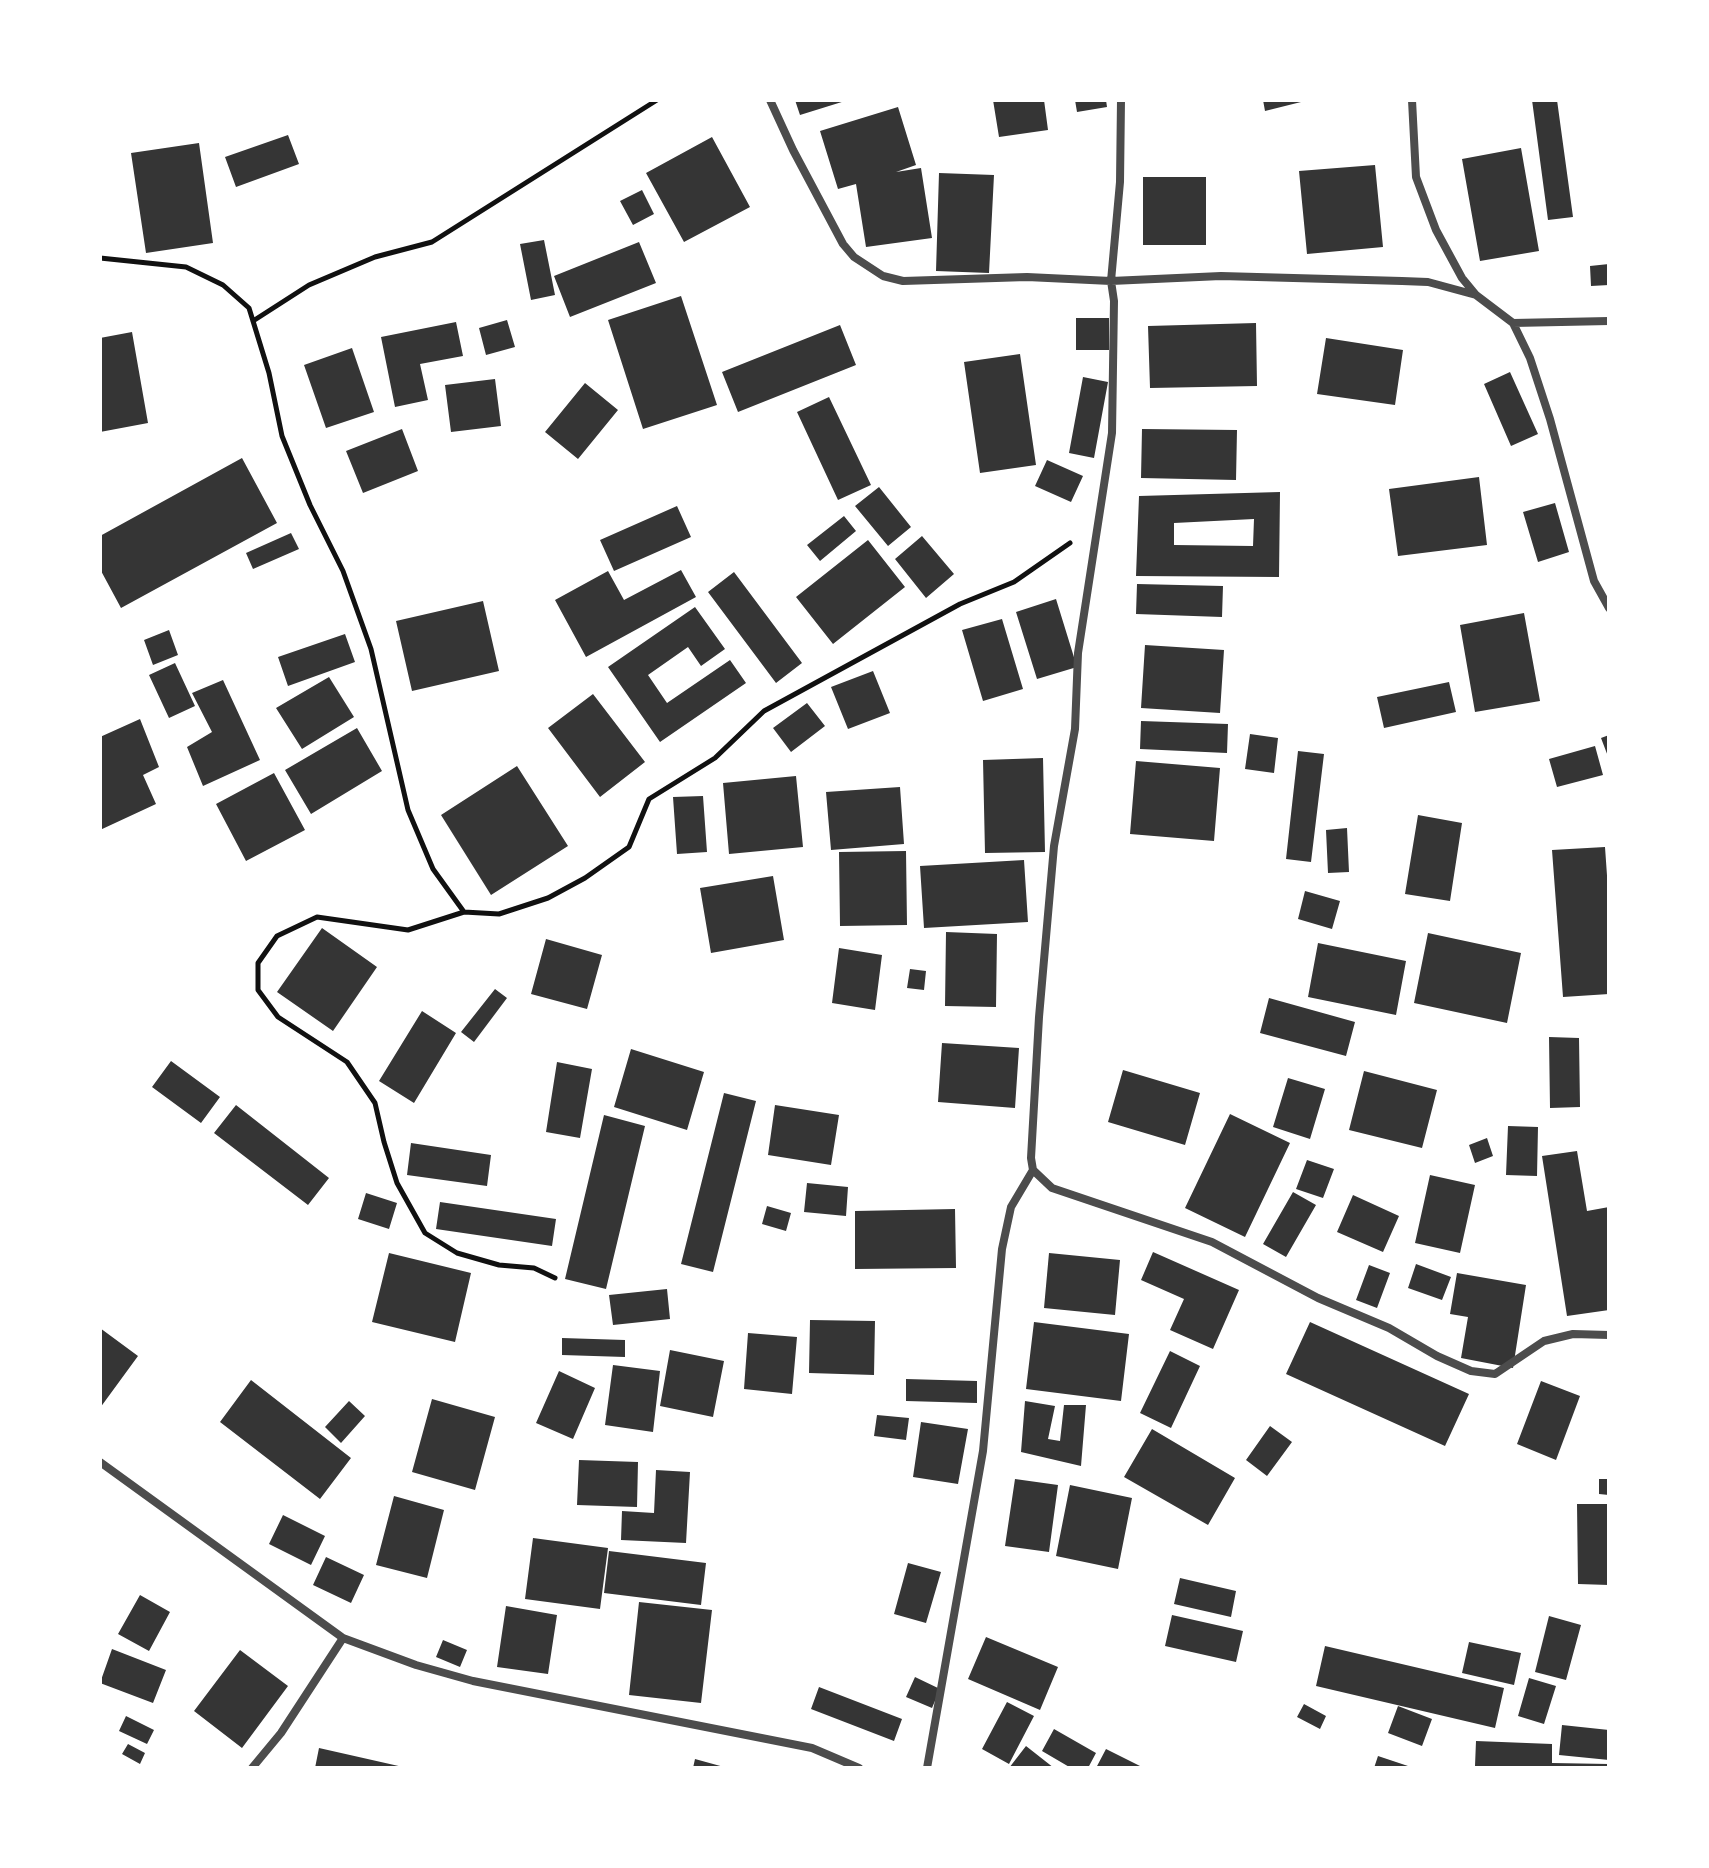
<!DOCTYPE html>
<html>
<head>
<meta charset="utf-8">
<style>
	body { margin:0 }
	#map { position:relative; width:1709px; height:1868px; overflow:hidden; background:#fff; font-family:Overpass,sans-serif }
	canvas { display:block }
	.frame { position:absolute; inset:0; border:102px solid #fff; pointer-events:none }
</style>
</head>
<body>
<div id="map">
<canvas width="1709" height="1868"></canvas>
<div class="frame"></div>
</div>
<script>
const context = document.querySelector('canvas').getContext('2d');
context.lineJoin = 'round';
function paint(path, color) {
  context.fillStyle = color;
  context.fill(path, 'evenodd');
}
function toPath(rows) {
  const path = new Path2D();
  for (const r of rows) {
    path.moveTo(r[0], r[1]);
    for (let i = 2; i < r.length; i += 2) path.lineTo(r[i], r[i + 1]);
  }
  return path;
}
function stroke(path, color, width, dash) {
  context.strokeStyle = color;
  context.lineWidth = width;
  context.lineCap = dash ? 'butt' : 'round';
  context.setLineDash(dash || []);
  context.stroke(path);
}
paint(toPath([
	[795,100,844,100,845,101,800,115],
	[993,100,1044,100,1048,130,999,137],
	[1075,100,1106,100,1107,107,1077,112],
	[1263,100,1305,100,1305,101,1265,111],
	[1532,100,1557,100,1573,217,1548,220],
	[898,107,916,165,896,172,921,168,932,238,866,247,856,184,838,189,820,131],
	[288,135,299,164,236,187,225,157],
	[712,137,750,207,684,242,646,173],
	[199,143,213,243,146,253,131,153],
	[1521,148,1539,251,1480,261,1462,159],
	[1375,165,1383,247,1307,254,1299,171],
	[939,173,994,175,989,273,936,271],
	[1143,177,1206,177,1206,245,1143,245],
	[642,190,654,214,633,225,620,201],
	[544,240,555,295,531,300,520,244],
	[639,242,656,283,570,317,554,276],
	[1609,264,1609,285,1591,286,1590,266],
	[681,296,717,405,643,429,608,320],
	[1076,318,1109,318,1109,350,1076,350],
	[507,320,515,347,486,355,479,328],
	[456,322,463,356,420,364,428,400,395,407,381,337],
	[1256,323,1257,386,1150,388,1148,326],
	[840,325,856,365,738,412,722,372],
	[132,332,148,423,100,432,100,338],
	[1326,338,1403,350,1395,405,1317,394],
	[352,348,374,412,326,428,304,365],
	[1020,354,1036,465,980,473,964,362],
	[1510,372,1538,434,1511,446,1484,384],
	[1083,377,1108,382,1094,458,1069,453],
	[495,379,501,426,451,432,445,385],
	[585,383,618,410,578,459,545,432],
	[829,397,871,485,838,500,797,412],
	[402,429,418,471,363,493,346,451],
	[1142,429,1237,430,1236,480,1141,478],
	[242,458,277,523,121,608,100,569,100,536],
	[1047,460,1083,476,1071,502,1035,486],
	[1479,477,1487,545,1398,556,1389,489],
	[879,487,911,527,888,546,855,506],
	[1280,492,1279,577,1136,576,1139,496],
	[1254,519,1253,546,1174,545,1174,523],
	[1555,503,1569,552,1538,562,1523,512],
	[677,506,691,537,614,571,600,540],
	[844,516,856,531,820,561,807,545],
	[291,533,299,549,253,569,246,553],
	[922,536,954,574,926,598,895,559],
	[868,540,905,587,833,644,796,597],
	[681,570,696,597,586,657,555,600,608,571,624,600],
	[734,572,802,663,776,683,708,592],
	[1137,584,1223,586,1222,617,1136,614],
	[1056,599,1077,667,1037,679,1016,612],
	[483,601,499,671,412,691,396,621],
	[695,607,725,649,701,666,688,647,648,675,667,703,730,660,746,683,660,742,608,667],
	[1524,613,1540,701,1475,712,1460,625],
	[1002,619,1023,689,983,701,962,630],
	[169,630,178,655,153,665,144,640],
	[345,634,355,662,288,686,278,657],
	[1145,645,1224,650,1220,713,1141,708],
	[175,663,195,706,169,718,149,675],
	[873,671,890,713,848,729,831,687],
	[329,677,354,717,302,749,276,708],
	[223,680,260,760,203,786,187,747,212,732,192,693],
	[1449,682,1456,712,1384,728,1377,697],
	[593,694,645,762,600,797,548,728],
	[807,703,825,726,791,752,773,728],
	[140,719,159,767,143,775,156,804,100,830,100,737],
	[1141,721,1228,724,1227,753,1140,749],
	[357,728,382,771,311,814,285,770],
	[1250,734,1278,738,1274,773,1245,769],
	[1609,735,1609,759,1601,738],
	[1595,746,1603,775,1557,787,1549,759],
	[1298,751,1324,754,1311,862,1286,859],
	[1043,758,1045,852,985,853,983,760],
	[1136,761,1220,768,1214,841,1130,834],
	[517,766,568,846,491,895,441,815],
	[274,773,305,830,246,861,216,804],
	[796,776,803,847,729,854,723,783],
	[900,787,904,844,831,850,826,792],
	[703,796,707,852,677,854,673,797],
	[1418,815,1462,823,1450,901,1405,894],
	[1347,828,1349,872,1328,873,1326,830],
	[1605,847,1609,904,1609,994,1563,997,1552,850],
	[906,851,907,925,840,926,839,852],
	[1024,860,1028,922,924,928,920,866],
	[773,876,784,940,711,953,700,888],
	[1305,891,1340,901,1332,929,1298,919],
	[322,928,377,967,333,1031,277,992],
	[946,932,997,934,996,1007,945,1006],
	[1428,933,1521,953,1507,1023,1414,1003],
	[546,939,602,955,587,1009,531,994],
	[1318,943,1406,961,1396,1015,1308,997],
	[839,948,882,955,875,1010,832,1003],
	[910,969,926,971,924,990,907,988],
	[495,989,507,998,474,1042,461,1032],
	[1269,998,1355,1022,1346,1056,1260,1033],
	[422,1011,456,1033,414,1103,379,1081],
	[1549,1037,1579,1038,1580,1107,1550,1108],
	[942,1043,1019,1048,1015,1108,938,1102],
	[631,1049,704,1072,687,1130,614,1107],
	[171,1061,220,1097,201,1123,152,1087],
	[557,1062,592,1069,580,1138,546,1132],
	[1123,1070,1200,1093,1185,1145,1108,1122],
	[1364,1071,1437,1090,1422,1148,1349,1130],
	[1288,1078,1325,1089,1310,1139,1273,1127],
	[724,1093,756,1101,713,1272,681,1264],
	[236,1105,329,1178,308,1205,214,1133],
	[775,1105,839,1115,831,1165,768,1155],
	[1230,1114,1290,1143,1245,1237,1185,1208],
	[604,1115,645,1126,606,1289,565,1279],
	[1508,1126,1538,1127,1537,1176,1506,1175],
	[1487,1138,1493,1156,1475,1163,1469,1145],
	[411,1143,491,1155,487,1186,407,1175],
	[1577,1151,1587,1211,1609,1207,1609,1310,1567,1316,1542,1156],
	[1307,1160,1334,1169,1323,1198,1296,1189],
	[1430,1175,1475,1185,1460,1253,1415,1243],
	[807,1183,848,1187,846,1216,804,1212],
	[1293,1192,1316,1205,1286,1257,1263,1244],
	[366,1193,397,1203,389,1229,358,1219],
	[1353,1195,1399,1216,1383,1252,1337,1232],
	[440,1202,556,1219,552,1246,436,1229],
	[767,1206,791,1213,786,1231,762,1224],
	[955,1209,956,1268,855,1269,855,1211],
	[1153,1252,1239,1290,1213,1349,1170,1330,1184,1299,1141,1280],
	[389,1253,471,1273,455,1342,372,1322],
	[1049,1253,1120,1260,1115,1315,1044,1308],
	[1416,1264,1451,1277,1442,1300,1408,1288],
	[1369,1265,1390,1273,1377,1308,1356,1300],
	[1457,1273,1526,1285,1513,1368,1461,1358,1468,1317,1450,1314],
	[667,1289,670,1319,613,1325,609,1295],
	[810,1320,875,1321,874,1375,809,1373],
	[1034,1322,1129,1334,1121,1401,1026,1389],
	[1310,1322,1469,1394,1445,1446,1286,1374],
	[100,1328,138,1356,100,1408],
	[748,1333,797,1337,792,1394,744,1389],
	[562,1338,625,1340,625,1357,562,1355],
	[670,1350,724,1361,713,1417,660,1406],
	[1170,1351,1200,1366,1171,1428,1140,1413],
	[613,1365,660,1371,653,1432,605,1425],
	[559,1371,595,1388,573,1439,536,1423],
	[906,1379,977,1381,977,1403,906,1401],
	[251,1380,351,1458,320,1499,220,1422],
	[1541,1381,1580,1396,1556,1460,1517,1444],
	[432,1399,495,1417,475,1490,412,1472],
	[349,1401,365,1416,341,1443,325,1427],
	[1025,1401,1055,1406,1048,1439,1060,1441,1064,1405,1086,1405,1081,1466,1021,1452],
	[877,1415,909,1418,906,1440,874,1436],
	[921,1422,968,1429,958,1484,913,1477],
	[1270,1426,1292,1442,1267,1476,1246,1460],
	[1152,1429,1235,1478,1208,1525,1124,1477],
	[579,1460,638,1462,637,1507,577,1505],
	[656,1470,690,1472,686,1543,621,1540,622,1511,654,1513],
	[1015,1479,1058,1485,1049,1552,1005,1546],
	[1599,1479,1609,1479,1609,1495,1599,1494],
	[1070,1485,1132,1498,1118,1569,1056,1556],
	[394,1496,444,1510,427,1578,376,1565],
	[1577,1504,1609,1504,1609,1585,1578,1584],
	[283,1515,325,1536,311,1565,269,1544],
	[533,1538,608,1548,600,1609,525,1599],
	[609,1551,706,1563,701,1605,604,1593],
	[326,1557,364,1575,351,1603,313,1585],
	[908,1563,941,1572,926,1623,894,1614],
	[1180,1578,1236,1591,1231,1617,1174,1604],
	[140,1595,170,1612,149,1651,118,1634],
	[639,1602,712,1610,701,1703,629,1695],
	[506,1606,557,1615,548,1674,497,1667],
	[1172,1615,1243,1631,1236,1662,1165,1646],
	[1549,1616,1581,1625,1566,1680,1535,1672],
	[986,1637,1058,1667,1040,1710,968,1679],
	[443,1640,467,1650,460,1667,436,1657],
	[1469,1642,1521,1653,1514,1685,1462,1673],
	[1325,1646,1504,1688,1495,1728,1316,1686],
	[112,1649,166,1670,153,1703,100,1683],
	[240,1650,288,1686,242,1748,194,1711],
	[915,1677,940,1689,932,1708,906,1697],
	[1529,1678,1556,1686,1544,1724,1518,1716],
	[819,1687,902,1719,894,1741,811,1709],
	[1007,1702,1034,1716,1009,1764,982,1749],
	[1304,1704,1326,1716,1320,1729,1297,1717],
	[1398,1706,1432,1719,1422,1746,1388,1733],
	[126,1716,154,1730,147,1744,119,1731],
	[1562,1725,1609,1730,1609,1760,1559,1755],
	[1054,1729,1096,1753,1088,1768,1071,1768,1042,1751],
	[1476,1741,1552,1744,1552,1763,1609,1764,1609,1768,1475,1766],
	[128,1744,145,1753,140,1764,122,1754],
	[1026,1746,1054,1768,1009,1768],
	[319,1748,403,1767,403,1768,315,1768],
	[1106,1749,1140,1766,1139,1768,1096,1768],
	[1378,1756,1411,1767,1411,1768,1374,1768],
	[695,1759,724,1767,724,1768,693,1768]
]), '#353535');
stroke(toPath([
	[100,258,186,267,223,285,249,308,269,373,282,436,310,505,343,571,371,649,408,810,433,869,464,912],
	[253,321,309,285,375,257,432,242,657,100],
	[555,1278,534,1268,499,1265,457,1253,425,1233,397,1183,384,1142,375,1103,347,1062,278,1017,258,990,258,963,277,936,317,917,408,930,464,912,499,914,548,898,585,878,629,847,649,799,715,758,764,711,960,604,1014,582,1070,543]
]), '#111', 5);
stroke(toPath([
	[770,100,793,150,843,244,854,257,883,276,903,281,1027,277,1111,281,1221,276,1402,281,1428,282,1476,295,1513,323,1530,358,1550,419,1594,581,1609,608],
	[1121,100,1120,182,1111,281,1114,301,1112,433,1078,653,1075,729,1054,846,1039,1017,1031,1158,1033,1170,1052,1188,1212,1242,1318,1298,1389,1328,1437,1356,1471,1371,1495,1374,1544,1341,1573,1334,1609,1335],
	[1412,100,1416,177,1436,230,1462,278,1476,295],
	[1513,323,1609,321],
	[100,1462,343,1638,416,1665,473,1681,812,1748,859,1768],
	[252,1768,281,1733,343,1638],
	[927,1768,983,1451,1002,1249,1011,1207,1033,1170]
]), '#4c4c4c', 8);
</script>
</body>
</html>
